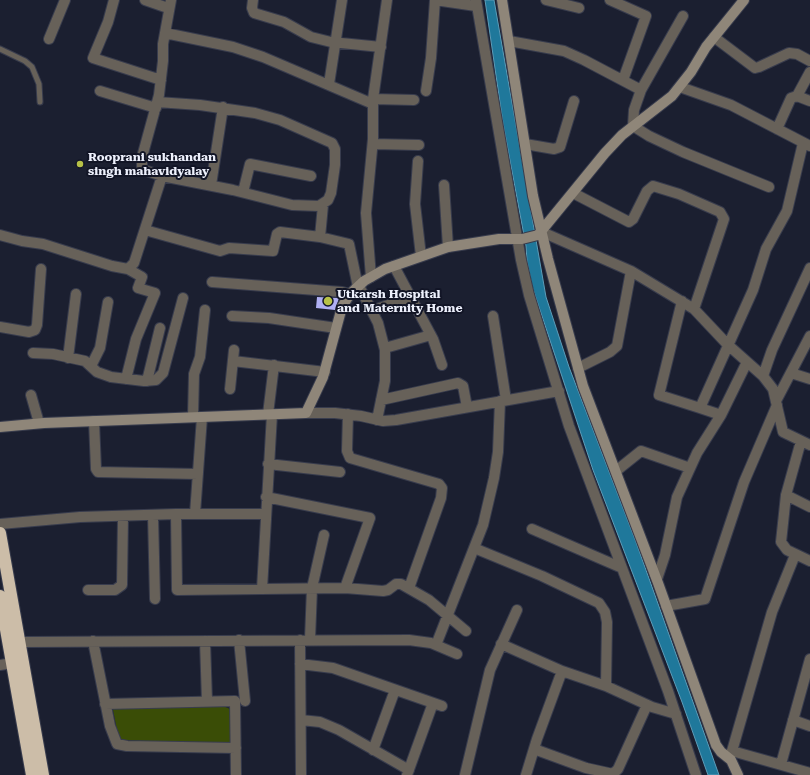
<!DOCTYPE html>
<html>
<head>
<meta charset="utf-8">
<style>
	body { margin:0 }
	canvas { display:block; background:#1b1f30 }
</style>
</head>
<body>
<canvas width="810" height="775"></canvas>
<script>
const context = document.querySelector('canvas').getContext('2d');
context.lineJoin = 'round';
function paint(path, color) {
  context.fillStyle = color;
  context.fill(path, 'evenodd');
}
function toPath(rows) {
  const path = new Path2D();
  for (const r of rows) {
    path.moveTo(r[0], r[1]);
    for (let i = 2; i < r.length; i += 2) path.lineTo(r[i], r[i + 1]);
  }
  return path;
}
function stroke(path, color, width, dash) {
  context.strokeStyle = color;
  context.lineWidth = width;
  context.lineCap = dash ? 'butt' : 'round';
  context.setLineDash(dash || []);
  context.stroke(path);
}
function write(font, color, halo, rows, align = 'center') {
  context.font = font + ' "Roboto Serif",serif';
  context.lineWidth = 4;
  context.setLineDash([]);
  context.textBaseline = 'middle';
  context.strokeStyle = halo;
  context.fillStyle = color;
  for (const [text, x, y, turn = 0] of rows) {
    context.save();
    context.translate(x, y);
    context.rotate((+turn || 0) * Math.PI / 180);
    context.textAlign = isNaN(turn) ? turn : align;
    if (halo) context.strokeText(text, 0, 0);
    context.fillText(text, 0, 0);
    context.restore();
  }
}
paint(toPath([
	[223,706,230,709,231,742,229,744,119,740,113,710,114,708]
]), '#3a4d06');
const water = toPath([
	[485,0,494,0,546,297,569,367,636,542,719,775,708,775,682,702,593,470,532,286,527,261,526,246,503,123,485,0]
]);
paint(water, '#1f789b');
stroke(water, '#5d9cb8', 1);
paint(toPath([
	[317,297,339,298,335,310,316,308]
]), '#b0b0f4');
const lane = toPath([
	[0,49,25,61,32,67,39,84,40,102]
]);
const street = toPath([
	[114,0,108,22,93,58,161,80],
	[145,0,168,8],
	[253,0,252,8,254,13,284,22,311,37,331,42,381,47],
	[435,0,476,6],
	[476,0,521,260,529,295,569,426,668,691,696,775],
	[546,0,579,8],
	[610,0,646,16,623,80],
	[683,16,641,90,634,110,633,126,649,136,683,152,769,187],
	[165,33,233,47,263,57,373,104],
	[714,37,755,68,759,67,789,53,797,54,810,61],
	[49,39,65,0],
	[509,41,564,51,584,60,641,90],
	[329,84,342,0],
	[680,87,731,105,810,146],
	[100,91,156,108],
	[426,91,431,58,435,0],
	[797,96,810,72],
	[373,99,414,100],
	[157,102,200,105,255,113,280,120,332,143,335,149,335,165,331,193,328,200,319,206,292,205,233,190,162,176,144,170,142,166,142,157,159,95,163,61,163,44,171,0],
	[777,129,791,98,797,96,810,101],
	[373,144,419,145],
	[525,144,554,149,560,147,574,101],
	[418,161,415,204,421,256],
	[211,185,223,107],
	[444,185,448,247],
	[243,192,250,164,311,176],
	[573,193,629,222,633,219,647,191,653,186,679,194,720,212,724,219,694,309],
	[323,205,320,237,349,244,358,287],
	[145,230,220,251,229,248,273,251,277,234,280,232,320,237],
	[542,232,631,271,694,309,727,344,763,376,773,389,783,432,810,445],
	[0,235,22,241,43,244,112,266,128,269,134,263,162,176],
	[394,266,433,339,442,365],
	[371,277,366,213,373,139,373,99,387,0],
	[212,282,342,292,350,294],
	[359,286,378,323,385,350,385,381,377,420],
	[682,301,659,395,700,408],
	[372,311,410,297],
	[232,316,269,318,336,328],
	[493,316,506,400],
	[0,327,29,332,35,330,37,325,41,269],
	[385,348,431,335],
	[33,353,53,354,85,361,97,372,111,377,144,381,156,380,163,373,183,298],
	[68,358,76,294],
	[233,361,325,372],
	[91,366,100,348,108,302],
	[578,368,610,352,617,346,631,271],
	[791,373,810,379],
	[763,376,772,350,810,268],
	[126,379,136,339,155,293,138,288,142,277,128,269],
	[147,381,160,328],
	[230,389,234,350],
	[31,395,39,423],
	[381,400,458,383,463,386,467,407],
	[776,401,810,336],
	[306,413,335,413,361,416,383,421,396,420,559,391],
	[268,414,274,365],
	[348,414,347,451,350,458,439,484,442,488,441,498,409,588],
	[721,415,700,408,753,290,766,249,787,211,803,143],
	[193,417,194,374,200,357,205,310],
	[94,421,96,469,98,472,198,474],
	[801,441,786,495,781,542,787,550,810,561],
	[268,464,340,472],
	[616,471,641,451,690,468],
	[786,495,810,507],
	[266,497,370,518,345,588],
	[176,514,177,590,345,588,383,591,388,590,396,584,401,584,429,600,466,631],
	[195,514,202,417],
	[153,515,155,599],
	[0,524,80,517,176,514,265,514],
	[532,529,622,568],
	[474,548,542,576,599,603,605,612,607,622,606,686],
	[657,579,665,555,677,497,697,453,721,415,747,362],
	[262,589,272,414],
	[88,590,115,590,122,585,123,516],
	[666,606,705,599,744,482,777,405],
	[310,639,312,588,324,535],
	[239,640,245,701],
	[300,640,301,775],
	[93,641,110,726,117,744,127,746,236,748],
	[205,641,207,701],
	[21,642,409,640,431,643,457,654],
	[501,644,562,671,606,686,652,707,676,714],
	[436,645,483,525,494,478,498,452,500,401],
	[300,664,333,668,442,706],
	[0,665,12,663],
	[105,704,235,701,236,775],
	[301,720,320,722,339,730,409,770],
	[793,720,810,726],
	[534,749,586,768,613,774,618,769,647,705],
	[373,750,395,690],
	[732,751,772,612,795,555],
	[729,755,732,751,810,773],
	[781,764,810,659],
	[407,775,433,703],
	[465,775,490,670,517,610],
	[526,775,537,739,562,671]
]);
const secondary = toPath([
	[502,0,533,196,548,259,583,386,658,583,716,745,721,752,731,760,738,775],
	[0,427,44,423,306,413,323,377,342,307,350,294,364,281,385,269,448,247,499,239,522,239,538,235,605,153,622,135,672,96,691,72,706,47,744,0]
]);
const highway = toPath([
	[0,533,43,775],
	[0,596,32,775]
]);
stroke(lane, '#383c4d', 7);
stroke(street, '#383c4d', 12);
stroke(secondary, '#383c4d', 12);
stroke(highway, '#383c4d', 14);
stroke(lane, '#676159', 5);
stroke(street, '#676159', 10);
stroke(secondary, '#8f8679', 10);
stroke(highway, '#ccbda8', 12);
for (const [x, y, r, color] of [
	[80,164,4,"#b7c147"],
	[328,301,5,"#b7c147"]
]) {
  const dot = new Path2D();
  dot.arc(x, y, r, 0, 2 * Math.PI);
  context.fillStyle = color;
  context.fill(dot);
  stroke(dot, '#121526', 1.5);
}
write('bold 12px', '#edf0fc', '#121526', [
	["Rooprani sukhandan",88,157],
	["singh mahavidyalay",88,171],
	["Utkarsh Hospital",337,294],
	["and Maternity Home",337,308]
], 'left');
</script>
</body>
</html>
